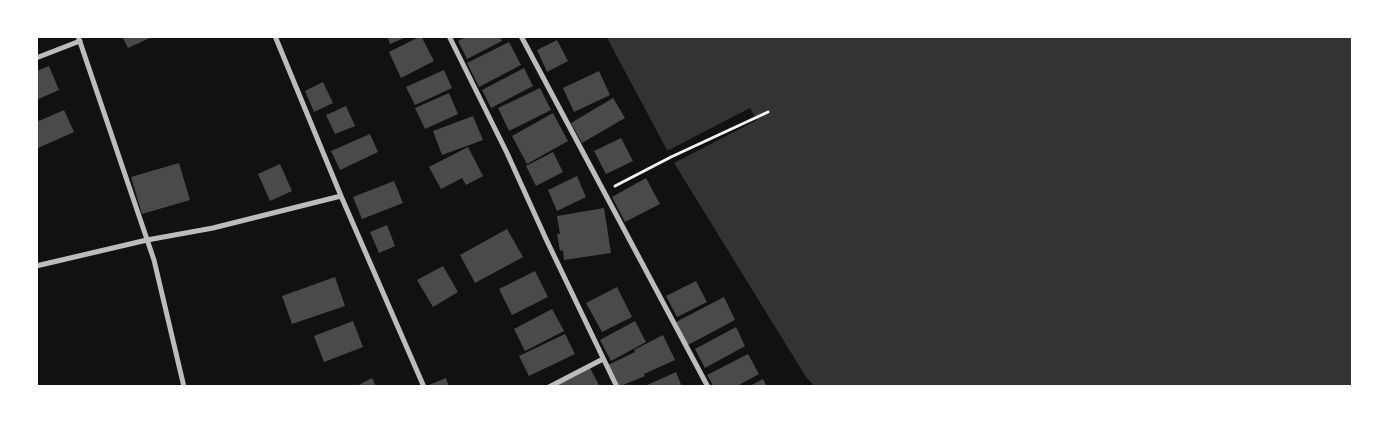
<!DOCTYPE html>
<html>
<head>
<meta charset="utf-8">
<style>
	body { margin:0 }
	#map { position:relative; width:1389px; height:423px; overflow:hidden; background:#111; font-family:Ubuntu,sans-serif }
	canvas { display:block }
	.frame { position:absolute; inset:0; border:38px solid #fff; pointer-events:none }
</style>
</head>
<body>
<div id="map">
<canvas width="1389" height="423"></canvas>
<div class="frame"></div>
</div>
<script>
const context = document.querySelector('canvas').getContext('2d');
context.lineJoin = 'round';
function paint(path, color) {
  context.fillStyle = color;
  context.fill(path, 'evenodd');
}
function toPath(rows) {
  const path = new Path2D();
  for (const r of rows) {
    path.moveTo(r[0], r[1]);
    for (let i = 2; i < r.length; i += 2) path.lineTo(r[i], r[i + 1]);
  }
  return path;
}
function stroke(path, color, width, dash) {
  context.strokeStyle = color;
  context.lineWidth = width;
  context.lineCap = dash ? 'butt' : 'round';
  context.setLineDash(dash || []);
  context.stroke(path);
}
paint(toPath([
	[606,36,1353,36,1353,387,815,387,806,377,674,163]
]), '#333');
paint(toPath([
	[750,108,757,120,674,163,667,151]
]), '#111');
paint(toPath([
	[122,36,154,36,128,48],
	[387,36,409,36,390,44],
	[421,36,434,61,401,78,389,52],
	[468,36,499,36,502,41,467,59,458,41],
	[557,40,568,61,547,72,537,50],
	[509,42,521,65,479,87,467,63],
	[49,66,59,90,36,100,36,71],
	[524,68,533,86,491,108,482,90],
	[444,70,452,88,415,105,406,87],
	[599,71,610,95,574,112,563,88],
	[323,82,333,103,314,112,305,91],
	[540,88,551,110,509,131,498,108],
	[449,93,458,114,425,129,415,108],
	[613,98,625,118,582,143,571,123],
	[346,106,355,126,335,134,326,115],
	[64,110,74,132,36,149,36,115,39,121],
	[553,113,568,141,527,164,512,136],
	[473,116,483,140,442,155,433,131],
	[370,134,378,152,340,170,331,151],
	[621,138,633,161,606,174,594,151],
	[468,147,483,176,466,185,462,178,441,189,429,167],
	[553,152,563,172,536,186,526,166],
	[179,163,190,200,142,214,131,177],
	[280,164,292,191,270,201,258,174],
	[577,176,586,197,557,211,548,190],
	[646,178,660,204,625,222,612,197],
	[394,181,403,203,362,219,353,197],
	[604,208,611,253,564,260,563,250,560,251,557,234,560,234,557,216],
	[387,225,395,246,379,253,370,232],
	[507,229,523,257,475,283,460,255],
	[443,266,458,292,433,307,417,280],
	[535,271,548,297,512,315,499,289],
	[335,277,345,306,292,324,282,296],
	[696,281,707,302,677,317,666,296],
	[617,287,632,317,602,332,586,303],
	[724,297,735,320,688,345,676,322],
	[552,309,564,331,525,351,514,329],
	[353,321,363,347,324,362,314,336],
	[635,321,646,342,611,361,600,340],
	[736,327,745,346,705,368,695,349],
	[565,334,575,354,529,376,519,356],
	[663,335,675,360,644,374,645,376,618,387,608,365,635,352,634,350],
	[748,354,759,374,735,387,714,387,707,375],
	[590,368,600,387,552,387],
	[676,372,682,387,643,387],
	[372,378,376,387,355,387],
	[446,378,449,387,424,387],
	[763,379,767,387,748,387]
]), '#4a4a4a');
stroke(toPath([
	[615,186,671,157,768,112]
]), '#f5f5f5', 3);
stroke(toPath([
	[78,36,154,260,184,387],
	[275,36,341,196,424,387],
	[449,36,507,153,546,239,617,387],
	[521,36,708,387],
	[36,58,80,41],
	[36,266,147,240,213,228,341,196],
	[549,387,603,359]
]), '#bcbcbc', 5);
</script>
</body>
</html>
